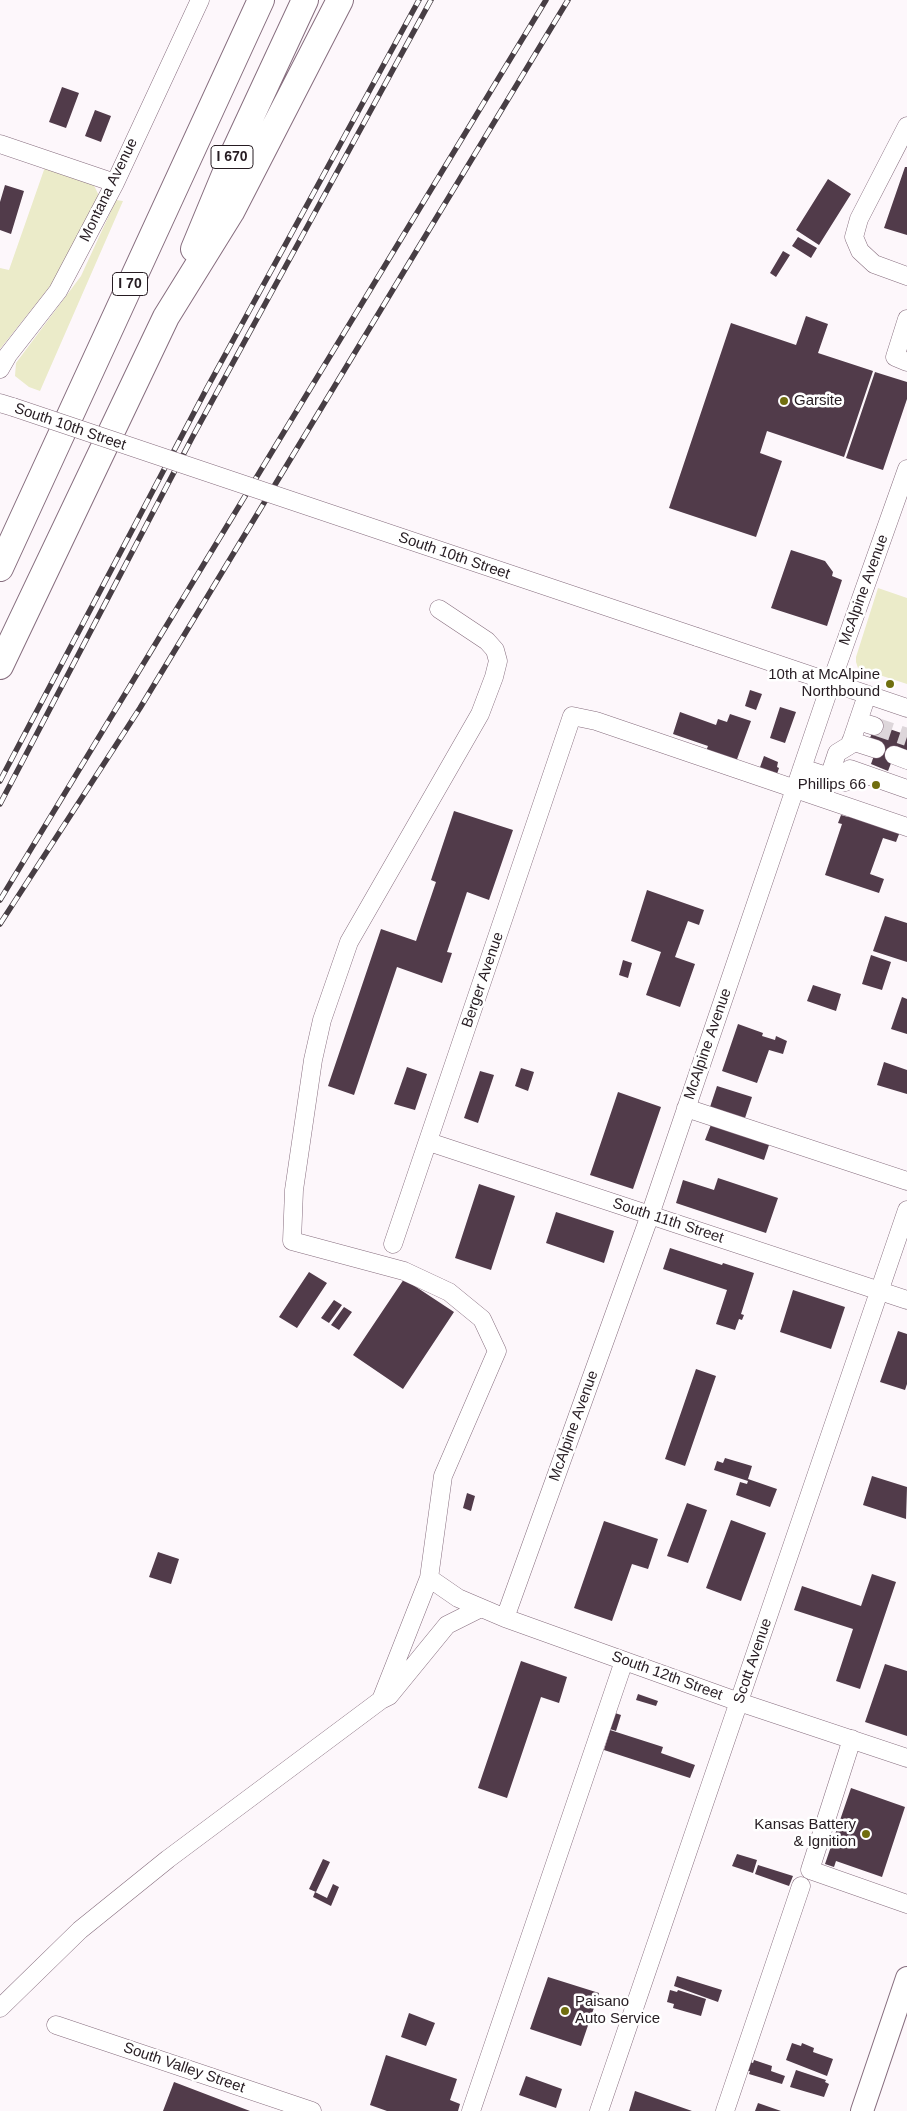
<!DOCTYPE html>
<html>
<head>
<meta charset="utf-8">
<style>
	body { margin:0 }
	canvas { display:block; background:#fdf7fb }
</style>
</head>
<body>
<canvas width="907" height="2111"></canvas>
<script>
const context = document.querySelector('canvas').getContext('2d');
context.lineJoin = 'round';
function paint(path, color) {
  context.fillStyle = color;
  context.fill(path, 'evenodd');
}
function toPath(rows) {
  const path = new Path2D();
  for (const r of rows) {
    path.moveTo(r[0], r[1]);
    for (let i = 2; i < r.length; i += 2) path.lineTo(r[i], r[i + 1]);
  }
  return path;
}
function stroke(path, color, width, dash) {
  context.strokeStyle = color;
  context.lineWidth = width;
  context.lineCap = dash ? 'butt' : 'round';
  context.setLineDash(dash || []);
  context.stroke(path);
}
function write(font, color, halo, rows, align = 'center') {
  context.font = font + ' Arial,sans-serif';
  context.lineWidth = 5;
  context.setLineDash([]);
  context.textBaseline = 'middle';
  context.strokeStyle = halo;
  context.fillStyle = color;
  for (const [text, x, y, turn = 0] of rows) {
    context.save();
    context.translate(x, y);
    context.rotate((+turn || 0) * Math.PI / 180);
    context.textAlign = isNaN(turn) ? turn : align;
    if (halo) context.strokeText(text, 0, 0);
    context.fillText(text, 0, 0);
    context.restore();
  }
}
paint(toPath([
	[45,167,93,183,99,196,59,275,0,349,0,268,9,270],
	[116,200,123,201,40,391,29,387,15,376,16,363,81,276],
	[878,588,907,598,907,684,858,668,856,662,856,657]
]), '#ebebc9');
paint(toPath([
	[62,87,79,93,66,128,49,122],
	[95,110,111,116,101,142,85,136],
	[905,167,907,167,907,235,884,228],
	[828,179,851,194,819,245,796,230],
	[5,185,24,191,11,234,0,230,0,202],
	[798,237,817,248,811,258,792,246],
	[783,251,790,255,776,277,770,273],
	[806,316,828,324,818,353,873,371,844,457,767,431,760,453,782,461,756,537,669,508,731,323,796,345],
	[875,372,907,382,907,399,883,470,846,458],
	[791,550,825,561,833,572,832,576,842,580,827,626,771,608],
	[750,690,762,694,756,710,745,706],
	[780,707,796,712,785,743,770,738],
	[680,712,716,725,718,719,727,722,730,714,751,721,736,762,706,751,708,746,673,734],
	[875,724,907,735,907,754,896,750,888,771,871,764,878,744,869,741],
	[764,756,778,762,777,767,779,768,776,777,759,770],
	[454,811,513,830,489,900,467,892,447,952,452,953,442,983,397,967,354,1095,328,1086,381,929,416,941,436,882,431,880],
	[850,812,901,829,896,842,883,838,870,874,884,879,879,893,825,875,842,824,838,823,841,815,848,817],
	[647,890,704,910,699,925,688,921,675,957,695,964,680,1007,646,995,661,952,631,941],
	[885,916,907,923,907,962,873,951],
	[871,955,891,962,882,990,862,984],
	[623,960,632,963,628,978,619,975],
	[813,985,841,994,836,1011,807,1001],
	[902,997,907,999,907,1034,891,1029],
	[738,1024,763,1033,762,1036,775,1040,776,1036,787,1041,783,1054,769,1050,757,1083,722,1071],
	[884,1062,907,1070,907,1094,877,1085],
	[407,1067,427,1074,415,1110,394,1104],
	[521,1068,534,1072,528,1091,515,1086],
	[480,1071,494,1075,478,1123,464,1118],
	[717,1086,752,1097,745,1118,710,1107],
	[618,1092,661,1107,633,1189,590,1175],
	[712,1122,770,1142,764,1160,705,1140],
	[718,1178,778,1198,766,1233,676,1203,683,1180,714,1190],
	[479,1184,515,1196,491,1270,455,1258],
	[556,1212,614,1231,604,1263,546,1243],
	[670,1248,722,1265,723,1263,754,1273,741,1314,744,1315,742,1320,739,1319,735,1330,716,1324,727,1290,663,1269],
	[309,1272,327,1283,297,1328,279,1317],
	[404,1279,454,1312,403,1389,353,1355],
	[793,1290,845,1307,831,1349,780,1332],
	[334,1300,342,1305,329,1323,321,1318],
	[344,1307,352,1312,339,1330,331,1325],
	[898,1331,907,1334,907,1384,905,1390,880,1382],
	[696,1369,716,1376,685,1466,665,1459],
	[725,1458,752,1466,748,1479,777,1489,770,1507,736,1495,740,1482,747,1484,748,1481,714,1470,717,1461,723,1463],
	[872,1476,907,1487,906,1519,863,1505],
	[467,1493,475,1496,471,1511,463,1508],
	[687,1503,707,1510,688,1563,667,1556],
	[731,1520,766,1533,741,1601,706,1588],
	[604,1521,658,1539,648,1569,632,1564,612,1621,574,1608],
	[158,1552,179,1559,171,1584,149,1577],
	[872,1574,896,1582,860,1689,836,1681,853,1629,794,1610,802,1586,861,1606],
	[521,1661,567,1677,559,1703,541,1697,507,1798,478,1788],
	[885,1664,907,1671,907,1736,865,1722],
	[638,1694,658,1701,656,1706,636,1700],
	[615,1713,621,1715,616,1731,610,1729],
	[610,1730,663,1747,661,1753,695,1765,690,1778,604,1750],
	[851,1788,905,1807,882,1877,836,1861,834,1867,825,1864],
	[737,1854,757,1860,753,1873,732,1866],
	[323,1859,330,1862,316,1892,309,1889],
	[758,1865,793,1876,789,1886,755,1874],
	[333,1884,339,1887,331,1906,313,1897,315,1892,327,1898],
	[677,1976,722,1990,718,2002,674,1986],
	[548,1977,599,1993,581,2046,530,2029],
	[670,1990,677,1992,678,1990,706,1999,701,2016,673,2008,674,2004,667,2002],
	[409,2013,435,2023,426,2046,401,2037],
	[792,2043,801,2046,802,2043,814,2048,813,2052,833,2059,827,2076,786,2060],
	[386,2055,457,2079,450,2100,460,2104,458,2111,387,2111,370,2105],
	[754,2060,772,2066,771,2071,785,2076,782,2084,749,2074,750,2071,747,2071,750,2062,753,2063],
	[796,2070,826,2080,825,2082,829,2084,824,2097,790,2087],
	[526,2076,562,2089,556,2108,519,2095],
	[174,2082,250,2111,163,2111],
	[635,2091,692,2111,629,2111],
	[758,2103,781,2111,755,2111]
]), '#513b4a');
stroke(toPath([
	[874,726,907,737]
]), '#ddd6da', 18, [18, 9]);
const minor = toPath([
	[907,126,859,219,854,237,860,251,874,264,907,276],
	[0,144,115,183],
	[907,319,895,357,907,362],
	[0,369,8,355,58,291,115,183,200,0],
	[0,403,13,407],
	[697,637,907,708],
	[858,721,874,726],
	[851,741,876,749],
	[894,755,907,760],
	[802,768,845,782,850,769,907,789],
	[829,777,837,753,850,745,867,695],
	[686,1108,907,1181],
	[429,1142,907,1300],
	[393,1244,572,716,596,721,907,827],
	[429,1578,458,1598,505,1618,739,1702,907,1758],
	[505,1618,650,1215,831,683,907,469],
	[381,1700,429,1578,443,1476,497,1351,482,1319,449,1292,404,1271,292,1241,294,1190,313,1060,322,1020,349,942,480,714,494,677,498,661,495,650,487,641,439,609],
	[852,1739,810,1870,907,1904],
	[0,2008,80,1930,168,1859,381,1700,389,1696,447,1625,481,1608],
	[56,2025,312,2111],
	[471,2111,624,1661],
	[599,2111,907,1210],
	[725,2111,801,1886]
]);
const major = toPath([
	[862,2111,907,1978]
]);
const highway = toPath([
	[194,249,233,155,305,0],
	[0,568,261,0],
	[0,666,166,317,231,212,340,0]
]);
stroke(minor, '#866d7e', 19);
stroke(major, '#866d7e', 24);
stroke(highway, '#866d7e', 28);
stroke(minor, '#fff', 18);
stroke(major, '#fff', 22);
stroke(highway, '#fff', 26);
const rail = toPath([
	[0,781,207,388,419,0],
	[0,804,193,436,431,0],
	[0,900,546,0],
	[0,924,140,708,568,0]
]);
stroke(rail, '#473e44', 5.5);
stroke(rail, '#fff', 4, [11]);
const minorBridge = toPath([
	[13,407,697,637]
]);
stroke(minorBridge, '#866d7e', 19, []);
stroke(minorBridge, '#fff', 18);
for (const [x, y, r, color] of [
	[784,401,5,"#706e0f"],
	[890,684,5,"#706e0f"],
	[876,785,5,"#706e0f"],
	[866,1834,5,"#706e0f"],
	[565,2011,5,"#706e0f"]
]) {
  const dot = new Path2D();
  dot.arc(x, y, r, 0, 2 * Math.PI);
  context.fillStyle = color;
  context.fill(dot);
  stroke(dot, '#fff', 2);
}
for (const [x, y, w] of [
	[232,157,42],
	[130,284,35]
]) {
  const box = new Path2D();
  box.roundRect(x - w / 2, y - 11.5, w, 23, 4);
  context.fillStyle = '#fff';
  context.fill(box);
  stroke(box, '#261c22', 1);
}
write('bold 14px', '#261c22', null, [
	["I 670",232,157],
	["I 70",130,284]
]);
write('15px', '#261c22', '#fff', [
	["Montana Avenue",109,190,-64],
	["South 10th Street",70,427,19],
	["South 10th Street",454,556,19],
	["McAlpine Avenue",864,590,-70],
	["Berger Avenue",483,980,-71],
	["McAlpine Avenue",708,1044,-71],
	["South 11th Street",668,1221,18],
	["McAlpine Avenue",574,1426,-70],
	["Scott Avenue",753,1661,-71],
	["South 12th Street",667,1676,20],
	["South Valley Street",184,2068,19]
]);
write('15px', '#261c22', '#fff', [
	["Garsite",794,401,"left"],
	["10th at McAlpine",880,675],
	["Northbound",880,692],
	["Phillips 66",866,785],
	["Kansas Battery",856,1825],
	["& Ignition",856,1842],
	["Paisano",575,2002,"left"],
	["Auto Service",575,2019,"left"]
], 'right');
</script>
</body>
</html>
